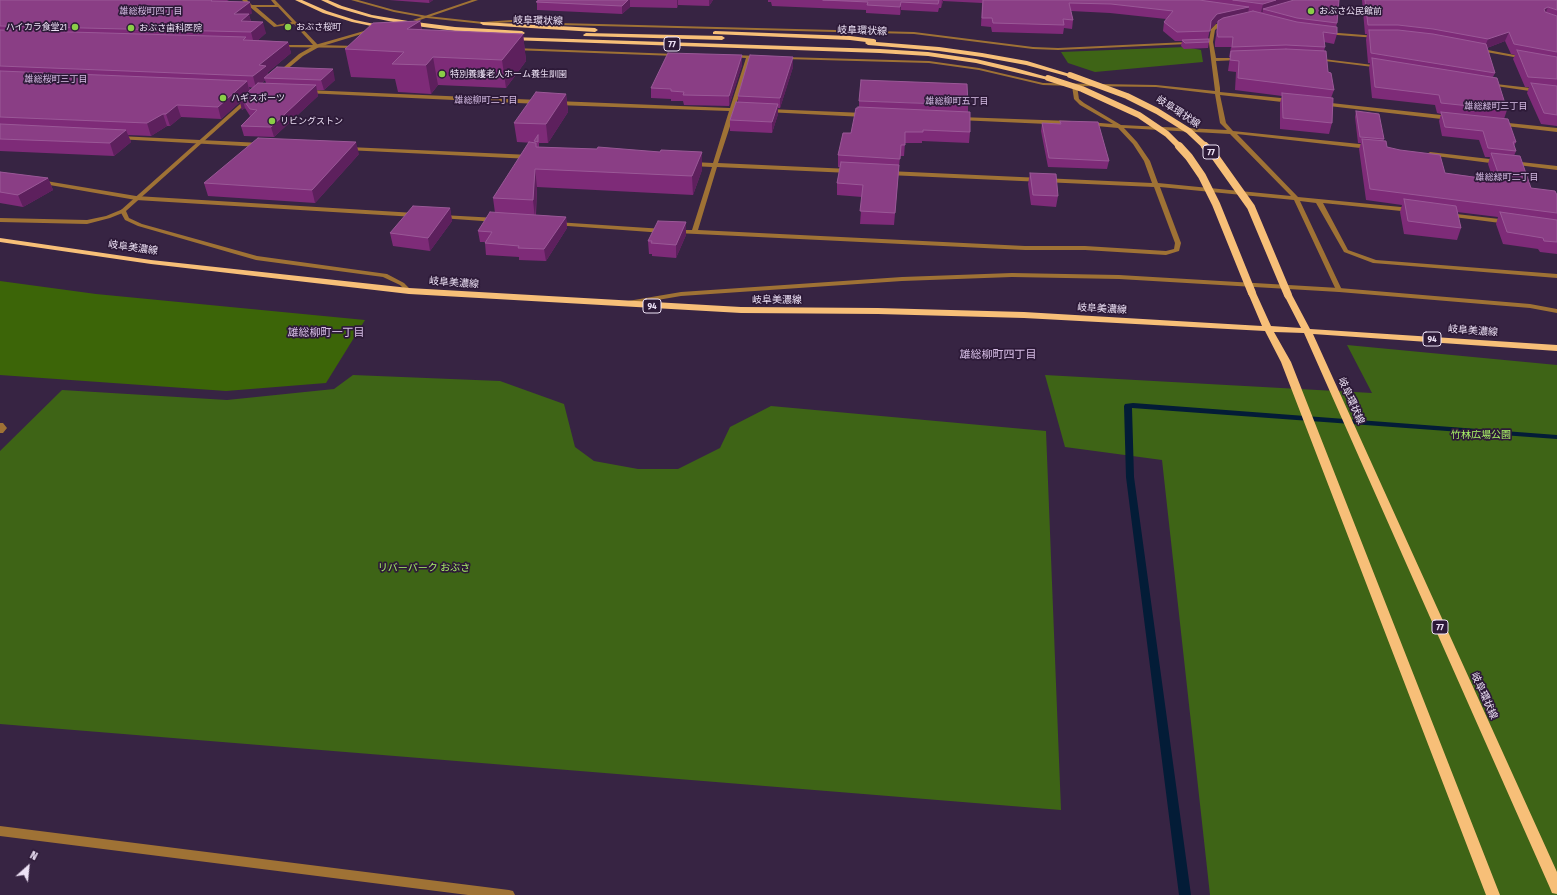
<!DOCTYPE html>
<html>
<head>
<meta charset="utf-8">
<style>
	body { margin:0 }
	#map { position:relative; width:1557px; height:895px; overflow:hidden; background:#372443; font-family:"Fira Sans Condensed",sans-serif }
	canvas { display:block }
	.north { position:absolute; left:8px; top:847px; width:40px; height:40px; -webkit-text-stroke:3px #2d1a38; paint-order:stroke; rotate:27deg; font-size:11px; font-weight:700; line-height:16px; text-align:center; color:#eee2f6 }
	.north::after { content:''; display:block; margin:auto; width:14px; height:18px; background:#eee2f6; clip-path:polygon(50% 0,100% 100%,50% 72%,0 100%) }
</style>
</head>
<body>
<div id="map">
<canvas width="1557" height="895"></canvas>
<div class="north">N</div>
</div>
<script>
const context = document.querySelector('canvas').getContext('2d');
context.lineJoin = 'round';
function paint(path, color) {
  context.fillStyle = color;
  context.fill(path, 'evenodd');
}
function toPath(rows) {
  const path = new Path2D();
  for (const r of rows) {
    path.moveTo(r[0], r[1]);
    for (let i = 2; i < r.length; i += 2) path.lineTo(r[i], r[i + 1]);
  }
  return path;
}
function stroke(path, color, width, dash) {
  context.strokeStyle = color;
  context.lineWidth = width;
  context.lineCap = dash ? 'butt' : 'round';
  context.setLineDash(dash || []);
  context.stroke(path);
}
function write(font, color, halo, rows, align = 'center') {
  context.font = font + ' "Fira Sans Condensed","Noto Sans JP",sans-serif';
  context.lineWidth = 3.5;
  context.setLineDash([]);
  context.textBaseline = 'middle';
  context.strokeStyle = halo;
  context.fillStyle = color;
  for (const [text, x, y, turn = 0] of rows) {
    context.save();
    context.translate(x, y);
    context.rotate((+turn || 0) * Math.PI / 180);
    context.textAlign = isNaN(turn) ? turn : align;
    if (halo) context.strokeText(text, 0, 0);
    context.fillText(text, 0, 0);
    context.restore();
  }
}
paint(toPath([
	[1186,47,1201,50,1203,62,1095,72,1068,63,1061,52],
	[1347,345,1557,365,1557,895,1210,895,1162,460,1065,447,1045,375,1372,393],
	[353,375,500,381,564,404,575,447,594,461,638,469,678,469,720,448,730,427,771,406,1046,431,1061,810,0,724,0,451,62,390,227,400,334,389]
]), '#3e6416');
paint(toPath([
	[0,281,96,294,365,320,326,383,226,391,0,375]
]), '#3c6508');
paint(toPath([
	[1133,403,1557,435,1557,439,1132,408,1134,477,1191,895,1179,895,1126,477,1124,406,1125,404,1133,403]
]), '#031c37');
paint(toPath([
	[0,423,3,423,7,428,3,433,0,433,0,423],
	[0,826,509,890,513,891,515,895,468,895,0,836,0,826]
]), '#9f7235');
paint(toPath([
	[242,0,247,0,252,5,275,5,271,0,275,0,318,45,357,46,359,47,357,48,277,47,277,45,313,45,294,24,274,27,250,7,239,7,239,5,247,5,242,0],
	[256,7,278,7,292,22,277,25,256,7],
	[351,0,358,0,394,10,427,16,483,22,512,20,559,23,914,32,1033,47,1058,48,1209,41,1211,29,1216,24,1227,22,1229,22,1229,24,1220,26,1215,30,1213,42,1216,58,1239,58,1241,59,1239,60,1216,61,1220,88,1220,92,1291,99,1294,101,1291,103,1220,95,1226,123,1233,131,1369,145,1372,147,1369,149,1237,134,1298,197,1411,208,1414,210,1411,212,1323,203,1348,250,1376,260,1557,274,1557,278,1373,263,1344,252,1316,203,1300,201,1342,290,1339,292,1336,290,1294,200,1160,187,1181,243,1179,251,1166,255,1085,250,1025,250,676,233,673,231,674,230,692,230,712,167,692,166,689,164,692,162,713,163,729,111,556,105,553,103,556,101,730,108,746,58,730,57,730,56,732,55,760,56,762,57,760,58,751,58,735,108,743,108,746,110,743,112,735,111,718,163,850,169,853,171,850,173,717,167,698,230,1025,246,1085,246,1166,251,1174,249,1175,243,1154,187,888,175,885,173,888,171,1152,183,1144,161,1133,144,1118,128,1086,125,1085,124,1088,122,1113,124,1080,105,1074,99,1072,86,1043,85,979,70,929,63,784,59,782,58,784,57,929,61,979,68,1043,83,1156,85,1215,91,1209,43,1058,50,1033,49,914,34,559,25,512,22,483,24,427,18,394,12,351,0],
	[1077,86,1156,87,1215,94,1220,123,1227,130,1121,125,1084,103,1079,99,1077,86],
	[1124,128,1230,134,1291,196,1158,183,1150,161,1137,142,1124,128],
	[1326,32,1377,36,1379,37,1377,38,1324,34,1324,32,1326,32],
	[514,48,676,54,678,55,676,56,512,50,512,49,514,48],
	[1477,48,1525,57,1527,58,1525,59,1475,50,1475,48,1477,48],
	[1315,58,1381,66,1383,67,1381,68,1317,60,1315,60,1315,58],
	[1487,83,1557,91,1557,95,1489,85,1487,84,1487,83],
	[307,90,539,100,542,102,539,104,305,93,305,91,307,90],
	[1322,102,1450,116,1453,118,1450,120,1320,105,1319,104,1322,102],
	[768,109,864,113,867,115,864,117,766,112,765,111,768,109],
	[960,117,1070,121,1073,123,1070,125,958,120,957,119,960,117],
	[1499,122,1557,128,1557,132,1497,125,1496,124,1499,122],
	[119,136,261,143,264,145,261,147,117,139,117,137,119,136],
	[348,147,531,155,534,157,531,159,346,150,346,148,348,147],
	[1430,152,1498,160,1501,162,1498,164,1428,155,1427,154,1430,152],
	[1512,161,1557,166,1557,170,1510,164,1510,162,1512,161],
	[40,180,136,196,415,213,418,215,415,217,136,200,38,183,37,182,40,180],
	[123,209,125,210,125,212,110,218,87,224,0,222,0,218,87,220,106,216,123,209],
	[1448,213,1508,220,1511,222,1508,224,1446,216,1446,214,1448,213],
	[442,215,497,218,500,220,497,222,440,218,440,216,442,215],
	[556,222,664,229,667,231,664,233,554,225,553,224,556,222]
]), '#9f7235');
paint(toPath([
	[472,0,478,0,417,21,413,20,472,0],
	[371,29,375,30,319,47,303,56,279,76,275,75,299,54,315,45,371,29],
	[248,97,251,99,250,100,126,211,129,218,142,224,257,256,387,274,404,283,411,290,411,292,407,292,400,285,383,277,256,260,138,226,125,220,120,211,121,210,248,97],
	[1012,273,1119,275,1339,288,1530,304,1557,309,1557,313,1530,308,1339,292,1119,279,1012,277,902,281,681,296,628,305,625,303,628,301,681,292,902,277,1012,273]
]), '#9f7235');
paint(toPath([
	[295,0,302,0,327,11,355,20,389,27,386,29,352,22,323,13,295,0],
	[321,0,328,0,342,6,372,15,408,21,455,27,522,31,525,33,522,35,455,31,408,25,369,17,338,8,321,0],
	[481,22,595,28,598,30,595,32,483,25,480,23,481,22],
	[715,31,850,36,874,39,876,40,876,42,939,47,982,53,1027,61,1073,75,1070,77,1026,65,982,57,939,51,868,45,865,43,866,42,850,40,713,34,713,32,715,31],
	[586,33,722,36,725,38,722,40,584,36,583,35,586,33],
	[511,37,880,49,928,52,976,59,1015,68,1051,78,1048,80,976,63,928,56,880,53,509,40,508,39,511,37],
	[0,238,151,260,409,288,741,307,878,308,1024,312,1262,326,1248,293,1252,290,1256,293,1271,326,1301,328,1284,295,1288,292,1292,295,1310,329,1557,345,1557,351,1313,334,1557,872,1557,894,1552,893,1550,888,1304,333,1274,332,1291,362,1500,895,1486,895,1281,362,1265,331,1024,318,878,314,741,313,409,294,151,264,0,242,0,238]
]), '#f7bf78');
stroke(toPath([
	[1070,75,1127,96,1157,111,1189,131,1206,147],
	[1048,78,1082,89,1139,115,1167,134,1180,147]
]), '#f7bf78', 6);
stroke(toPath([
	[1179,146,1189,157,1202,176,1216,204,1252,293],
	[1205,146,1214,155,1251,207,1288,295]
]), '#f7bf78', 8);
paint(toPath([
	[0,0,229,0,227,1,252,13,249,15,251,21,266,33,258,40,288,42,291,53,267,73,268,74,335,80,324,90,317,90,318,96,274,137,244,136,241,126,250,116,245,108,242,110,240,102,221,119,181,117,170,126,167,126,151,136,128,135,131,142,114,156,0,151],
	[265,80,266,83,262,83],
	[249,87,253,88,250,90],
	[389,0,433,0,429,3],
	[537,0,713,0,709,6,678,5,677,8,630,7,622,14,537,10],
	[768,0,1339,0,1337,23,1336,27,1337,34,1334,44,1324,42,1325,47,1324,51,1328,72,1334,90,1331,98,1332,123,1329,134,1280,129,1280,103,1282,96,1235,90,1236,72,1228,71,1230,57,1229,57,1231,47,1215,47,1215,42,1218,22,1216,23,1210,29,1208,39,1209,42,1208,48,1184,49,1181,46,1182,41,1175,41,1163,31,1164,22,1166,19,1110,13,1071,11,1073,20,1072,29,1064,28,1063,34,992,32,991,27,981,26,982,3,943,1,941,8,939,8,938,12,901,10,900,15,866,13,866,10,772,6,771,2,768,2],
	[1362,0,1557,0,1557,126,1541,124,1527,93,1529,87,1525,87,1513,59,1515,55,1511,54,1505,41,1487,48,1495,73,1493,77,1507,110,1504,119,1516,142,1514,146,1516,151,1514,156,1531,188,1557,195,1557,254,1540,252,1538,249,1503,244,1496,224,1498,217,1457,212,1461,228,1457,240,1404,234,1400,212,1402,205,1366,200,1359,149,1361,143,1358,143,1355,117,1356,111,1384,139,1383,141,1387,147,1445,173,1493,179,1488,164,1490,157,1485,157,1479,140,1442,136,1439,121,1441,114,1437,113,1435,105,1372,98,1369,68,1370,63,1368,63,1366,40,1367,34,1365,34],
	[420,21,422,30,523,34,526,61,506,88,438,85,431,94,398,92,395,79,351,77,345,49],
	[742,55,742,65,729,106,684,105,683,101,671,101,671,99,651,98,651,88],
	[793,67,780,108,778,108,778,114,772,133,730,131,730,120,738,102,738,96],
	[566,94,568,112,548,143,539,143,539,147,660,152,702,152,702,170,693,195,537,187,536,215,566,217,567,228,546,261,519,260,519,257,486,255,485,243,485,242,480,242,478,231,495,213,493,198,534,143,517,142,514,123],
	[859,101,968,105,968,112,970,132,969,143,922,141,922,143,905,143,904,156,900,156,894,225,860,224,862,197,837,195,837,183,840,167,838,167,838,155,851,133,859,107],
	[1060,121,1109,161,1107,169,1048,167,1041,131,1042,123,1060,124],
	[359,154,315,203,208,196,204,183],
	[0,172,48,178,53,190,23,207,0,203],
	[1030,173,1058,196,1056,207,1031,205,1028,184],
	[450,208,452,221,430,251,393,246,390,233],
	[686,222,686,235,676,258,652,256,652,254,649,254,648,241]
]), '#7e2b78');
paint(toPath([
	[429,0,433,0,429,3],
	[628,0,630,0,630,7,622,14,622,6],
	[677,0,678,0,678,5,677,8],
	[709,0,713,0,709,6],
	[942,0,943,0,941,8],
	[1276,0,1302,0,1263,9,1263,12,1261,12,1263,4],
	[250,2,252,13,249,15,252,25,243,32,234,14],
	[901,2,901,10,900,15,900,7],
	[1249,7,1248,15,1216,23,1210,30,1211,21,1217,14],
	[1548,7,1544,17,1544,9],
	[420,21,425,48,407,29],
	[263,22,266,33,254,44,251,32],
	[1509,32,1505,41,1484,49,1488,39],
	[523,34,526,61,506,88,502,60],
	[288,42,291,53,267,73,269,77,264,78,265,80,256,88,253,76,259,65],
	[742,55,742,65,729,106,729,96],
	[433,57,438,85,431,94,426,65],
	[793,57,793,67,780,108,780,98],
	[333,69,335,80,324,90,321,80],
	[247,81,250,93,242,98,245,108,242,110,240,102,221,119,218,107],
	[316,85,318,96,274,137,271,127],
	[566,94,568,112,548,143,546,124],
	[778,104,778,114,772,133,772,122],
	[177,105,181,117,170,126,166,114],
	[163,114,167,126,151,136,147,123],
	[126,130,131,142,114,156,110,143],
	[356,142,359,154,315,203,312,190],
	[702,152,702,170,693,195,692,176],
	[535,169,537,187,535,219,533,200],
	[48,178,53,190,23,207,18,195],
	[450,208,452,221,430,251,428,238],
	[566,217,567,228,546,261,544,249],
	[686,222,686,235,676,258,676,245]
]), '#5d205d');
const building = toPath([
	[0,0,212,0,211,1,250,2,234,14,249,14,241,21,263,22,251,32,0,26,0,0],
	[539,0,628,0,622,6,536,2,539,0],
	[823,0,939,0,938,4,901,2,900,7,867,5,868,2,823,0],
	[983,0,1199,0,1249,7,1217,14,1211,21,1210,31,1177,32,1164,22,1173,11,1111,4,1069,3,1073,20,1063,19,1064,25,993,23,992,18,982,18,983,0],
	[1233,0,1276,0,1263,4,1233,0],
	[1294,0,1339,0,1337,23,1297,18,1263,9,1294,0],
	[1365,0,1557,0,1557,10,1548,7,1544,9,1545,12,1557,16,1557,52,1514,44,1509,32,1488,39,1433,29,1398,25,1368,25,1365,0],
	[1253,11,1297,22,1337,27,1337,34,1323,32,1325,47,1286,45,1232,47,1233,37,1218,37,1217,32,1218,21,1223,18,1253,11],
	[420,21,407,29,523,34,502,60,433,57,426,65,392,64,404,52,345,49,373,23,420,21],
	[0,30,246,37,243,40,288,42,259,65,266,66,253,76,0,66,0,30],
	[1369,30,1398,30,1433,34,1486,44,1495,73,1371,53,1369,30],
	[1209,39,1209,42,1185,43,1182,40,1209,39],
	[1286,49,1326,51,1328,72,1331,73,1334,90,1238,78,1239,61,1230,60,1231,51,1286,49],
	[1517,50,1557,57,1557,79,1528,77,1517,50],
	[668,53,742,55,729,96,683,95,684,92,671,91,671,89,651,88,668,53],
	[750,55,793,57,780,98,738,96,750,55],
	[1372,58,1497,78,1507,110,1441,103,1439,95,1375,87,1372,58],
	[277,67,333,69,321,80,264,78,277,67],
	[0,71,247,81,218,107,177,105,166,114,163,114,147,123,0,117,0,71],
	[861,80,967,84,968,105,859,101,861,80],
	[258,83,316,85,271,127,241,126,257,110,250,109,242,98,239,100,258,83],
	[1531,83,1557,86,1557,115,1544,113,1531,83],
	[536,92,566,94,546,124,514,123,536,92],
	[1282,93,1333,98,1332,123,1283,118,1282,93],
	[736,102,778,104,772,122,730,120,736,102],
	[858,107,970,112,970,132,923,130,923,132,905,132,905,145,901,145,900,159,838,155,843,133,851,133,856,108,858,108,858,107],
	[1356,111,1379,114,1384,139,1360,137,1356,111],
	[1441,112,1508,119,1516,142,1513,142,1516,151,1488,148,1483,131,1445,127,1441,112],
	[1060,121,1098,122,1109,161,1049,158,1042,123,1061,124,1060,121],
	[0,124,126,130,110,143,0,139,0,124],
	[538,135,538,142,534,141,538,135],
	[258,138,356,142,312,190,204,183,258,138],
	[1362,139,1386,141,1387,147,1400,150,1440,155,1445,173,1501,181,1491,153,1520,156,1531,188,1555,191,1557,195,1557,213,1370,189,1362,139],
	[529,142,536,143,536,147,597,149,598,147,660,152,661,150,702,152,692,176,535,169,533,200,493,198,529,142],
	[841,162,899,165,895,213,860,211,863,185,837,183,841,162],
	[0,172,48,178,18,195,0,192,0,172],
	[1030,173,1056,174,1058,196,1033,195,1030,173],
	[1404,199,1456,206,1461,228,1408,221,1404,199],
	[413,206,450,208,428,238,390,233,413,206],
	[490,212,566,217,544,249,518,248,519,246,485,243,492,232,478,231,490,212],
	[1500,212,1557,220,1557,242,1544,241,1543,238,1507,232,1500,212],
	[658,221,686,222,676,245,651,243,652,241,648,241,658,221]
]);
paint(building, '#8a3e85');
stroke(building, '#9a5897', 1);
for (const [x, y, r, color] of [
	[1311,11,4,"#8ace47"],
	[75,27,4,"#8ace47"],
	[288,27,4,"#8ace47"],
	[131,28,4,"#8ace47"],
	[442,74,4,"#8ace47"],
	[223,98,4,"#8ace47"],
	[272,121,4,"#8ace47"]
]) {
  const dot = new Path2D();
  dot.arc(x, y, r, 0, 2 * Math.PI);
  context.fillStyle = color;
  context.fill(dot);
  stroke(dot, '#2d1a38', 1.5);
}
write('9px', '#d8bfe7', '#2d1a38', [
	["雄総桜町四丁目",151,11],
	["雄総桜町三丁目",56,79],
	["雄総柳町二丁目",486,100],
	["雄総柳町五丁目",957,101],
	["雄総緑町三丁目",1496,106],
	["雄総緑町二丁目",1507,177]
]);
write('9px', '#eee2f6', '#2d1a38', [
	["おぶさ公民館前",1319,11],
	["ハイカラ食堂21",67,27,"right"],
	["おぶさ桜町",296,27],
	["おぶさ歯科医院",139,28],
	["特別養護老人ホーム養生訓園",450,74],
	["ハギスポーツ",231,98],
	["リビングストン",280,121]
], 'left');
for (const [x, y, w] of [
	[672,44,16],
	[1211,152,16],
	[652,306,18],
	[1432,339,18],
	[1440,627,16]
]) {
  const box = new Path2D();
  box.roundRect(x - w / 2, y - 7, w, 14, 3);
  context.fillStyle = '#2d1a38';
  context.fill(box);
  stroke(box, '#eee2f6', 1);
}
write('bold 9px', '#eee2f6', null, [
	["77",672,44],
	["77",1211,152],
	["94",652,306],
	["94",1432,339],
	["77",1440,627]
]);
write('10px', '#eee2f6', '#2d1a38', [
	["岐阜環状線",538,21,1],
	["岐阜環状線",862,31,2],
	["岐阜環状線",1178,112,33],
	["岐阜美濃線",133,248,8],
	["岐阜美濃線",454,283,4],
	["岐阜美濃線",777,300],
	["岐阜美濃線",1102,309,3],
	["岐阜美濃線",1473,331,4],
	["岐阜環状線",1351,401,66],
	["岐阜環状線",1484,696,66]
]);
write('10px', '#a9f167', '#2d1a38', [
	["竹林広場公園",1481,435],
	["リバーパーク おぶさ",424,568]
]);
write('11px', '#d8bfe7', '#2d1a38', [
	["雄総柳町一丁目",326,333],
	["雄総柳町四丁目",998,355]
]);
</script>
</body>
</html>
